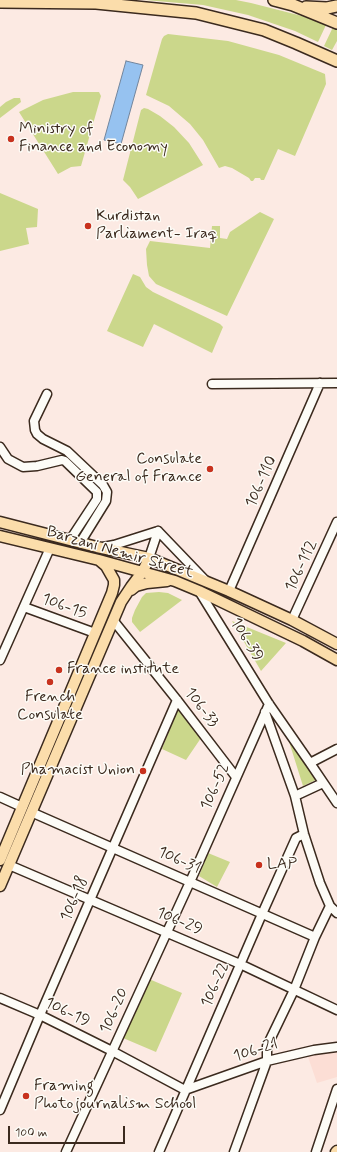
<!DOCTYPE html>
<html>
<head>
<meta charset="utf-8">
<style>
	body { margin:0 }
	#map { position:relative; width:337px; height:1152px; overflow:hidden; background:#fceae3; font-family:Mynerve,sans-serif }
	canvas { display:block }
	.scale { position:absolute; left:8px; top:1126px; width:117px; height:18px; box-sizing:border-box; border:2px solid #3b2a1e; border-top:0; padding-left:5px; font-size:12px; line-height:14px; white-space:nowrap; color:#3b2a1e; -webkit-text-stroke:3px #fdfcf7; paint-order:stroke }
</style>
</head>
<body>
<div id="map">
<canvas width="337" height="1152"></canvas>
<div class="scale">100 m</div>
</div>
<script>
const context = document.querySelector('canvas').getContext('2d');
context.lineJoin = 'round';
function paint(path, color) {
  context.fillStyle = color;
  context.fill(path, 'evenodd');
}
function toPath(rows) {
  const path = new Path2D();
  for (const r of rows) {
    path.moveTo(r[0], r[1]);
    for (let i = 2; i < r.length; i += 2) path.lineTo(r[i], r[i + 1]);
  }
  return path;
}
function stroke(path, color, width, dash) {
  context.strokeStyle = color;
  context.lineWidth = width;
  context.lineCap = dash ? 'butt' : 'round';
  context.setLineDash(dash || []);
  context.stroke(path);
}
function write(font, color, halo, rows, align = 'center') {
  context.font = font + ' Mynerve,sans-serif';
  context.lineWidth = 3;
  context.setLineDash([]);
  context.textBaseline = 'middle';
  context.strokeStyle = halo;
  context.fillStyle = color;
  for (const [text, x, y, turn = 0] of rows) {
    context.save();
    context.translate(x, y);
    context.rotate((+turn || 0) * Math.PI / 180);
    context.textAlign = isNaN(turn) ? turn : align;
    if (halo) context.strokeText(text, 0, 0);
    context.fillText(text, 0, 0);
    context.restore();
  }
}
paint(toPath([
	[337,1050,337,1077,317,1083,307,1054]
]), '#fcded5');
paint(toPath([
	[145,0,236,0,251,3,302,16,326,25,318,42,295,31,248,15,203,5],
	[333,27,337,28,337,41,332,50,324,46],
	[168,34,228,41,279,55,325,74,326,84,295,156,278,149,264,180,261,180,260,178,255,178,253,181,251,181,249,178,232,168,225,166,219,168,203,140,190,124,169,106,146,95,162,39,164,36],
	[73,92,99,92,101,96,81,166,71,167,58,174,19,112,43,100],
	[14,98,20,98,21,102,0,118,0,107,6,102],
	[144,108,148,109,160,116,174,127,189,143,203,165,138,199,130,187,123,180,141,110],
	[0,193,38,209,37,227,26,228,29,244,0,251],
	[260,212,274,219,227,316,156,284,149,276,147,265,146,249,150,241,210,248,212,226,220,226,220,238,227,239,230,232],
	[133,274,140,277,146,287,153,292,220,324,223,327,212,353,154,324,143,347,107,331],
	[159,592,168,593,182,600,140,632,132,622,132,618,135,610,142,597,146,593],
	[232,621,286,643,261,671],
	[178,708,201,738,186,760,162,749],
	[286,732,318,779,303,786],
	[208,853,230,862,217,887,199,876],
	[149,979,182,993,156,1052,123,1038]
]), '#cbd78b');
const water = toPath([
	[126,61,143,65,121,144,104,140,126,61]
]);
paint(water, '#96c2f0');
stroke(water, '#72859c', 1);
const minor = toPath([
	[212,384,337,383],
	[47,394,34,421,35,430,37,434,43,439,67,451,103,485,107,492,106,501,80,543],
	[0,447,8,459,23,467,37,466,62,460,65,461,97,492,97,499,70,540],
	[158,531,205,580],
	[103,547,114,545,158,531],
	[149,558,158,531],
	[199,591,269,704,310,763,337,803],
	[229,591,320,383],
	[24,607,95,633],
	[113,620,177,700,236,777],
	[292,620,337,522],
	[0,660,50,548],
	[265,712,295,796,304,834,320,883,330,906,337,913],
	[310,763,337,749],
	[295,796,323,783],
	[0,797,22,807],
	[31,812,315,937],
	[9,865,240,964,337,1010],
	[0,998,40,1015,112,1051,185,1090,267,1061,314,1050,337,1047],
	[0,1110,40,1015,177,700],
	[66,1152,190,882,269,704],
	[159,1152,262,914,296,838,304,834],
	[234,1152,267,1061,267,1046,294,990,315,937,330,906],
	[316,1152,337,1089]
]);
const major = toPath([
	[0,522,97,547,149,558,229,591,292,620,337,644],
	[0,536,99,560,175,581,199,591,303,641,337,660],
	[131,590,136,586,147,583,167,581],
	[0,860,112,593,114,585,114,580,106,566,99,560],
	[0,886,121,602,131,587,143,571,149,558],
	[336,1152,337,1151]
]);
const highway = toPath([
	[274,0,293,5,337,23],
	[0,2,96,3,196,13,264,30,296,43,337,61],
	[306,7,327,8,337,6]
]);
stroke(minor, '#3b2a1e', 11);
stroke(major, '#3b2a1e', 13);
stroke(highway, '#3b2a1e', 14);
stroke(minor, '#fdfcf7', 8);
stroke(major, '#fbddab', 10);
stroke(highway, '#fbddab', 11);
for (const [x, y, r, color] of [
	[11,139,4,"#c8321e"],
	[88,226,4,"#c8321e"],
	[210,469,4,"#c8321e"],
	[59,670,4,"#c8321e"],
	[50,682,4,"#c8321e"],
	[143,771,4,"#c8321e"],
	[259,865,4,"#c8321e"],
	[26,1096,4,"#c8321e"]
]) {
  const dot = new Path2D();
  dot.arc(x, y, r, 0, 2 * Math.PI);
  context.fillStyle = color;
  context.fill(dot);
  stroke(dot, '#fdfcf7', 1.5);
}
write('16px', '#3b2a1e', '#fdfcf7', [
	["Ministry of",19,130],
	["Finance and Economy",19,148],
	["Kurdistan",96,217],
	["Parliament- Iraq",96,235],
	["Consulate",202,460,"right"],
	["General of France",202,478,"right"],
	["France institute",67,670],
	["French",50,698,"center"],
	["Consulate",50,716,"center"],
	["Phamacist Union",135,771,"right"],
	["LAP",267,865],
	["Framing",34,1087],
	["Photojournalism School",34,1105]
], 'left');
write('16px', '#3b2a1e', '#fdfcf7', [
	["106-110",262,482,-66],
	["Barzani Nemir Street",120,553,16],
	["106-112",302,566,-65],
	["106-15",64,607,20],
	["106-39",246,640,58],
	["106-33",201,708,52],
	["106-52",216,787,-66],
	["106-31",179,861,24],
	["106-18",75,899,-67],
	["106-29",179,922,23],
	["106-22",216,985,-66],
	["106-20",115,1011,-66],
	["106-19",67,1013,26],
	["106-21",256,1051,-17]
]);
</script>
</body>
</html>
